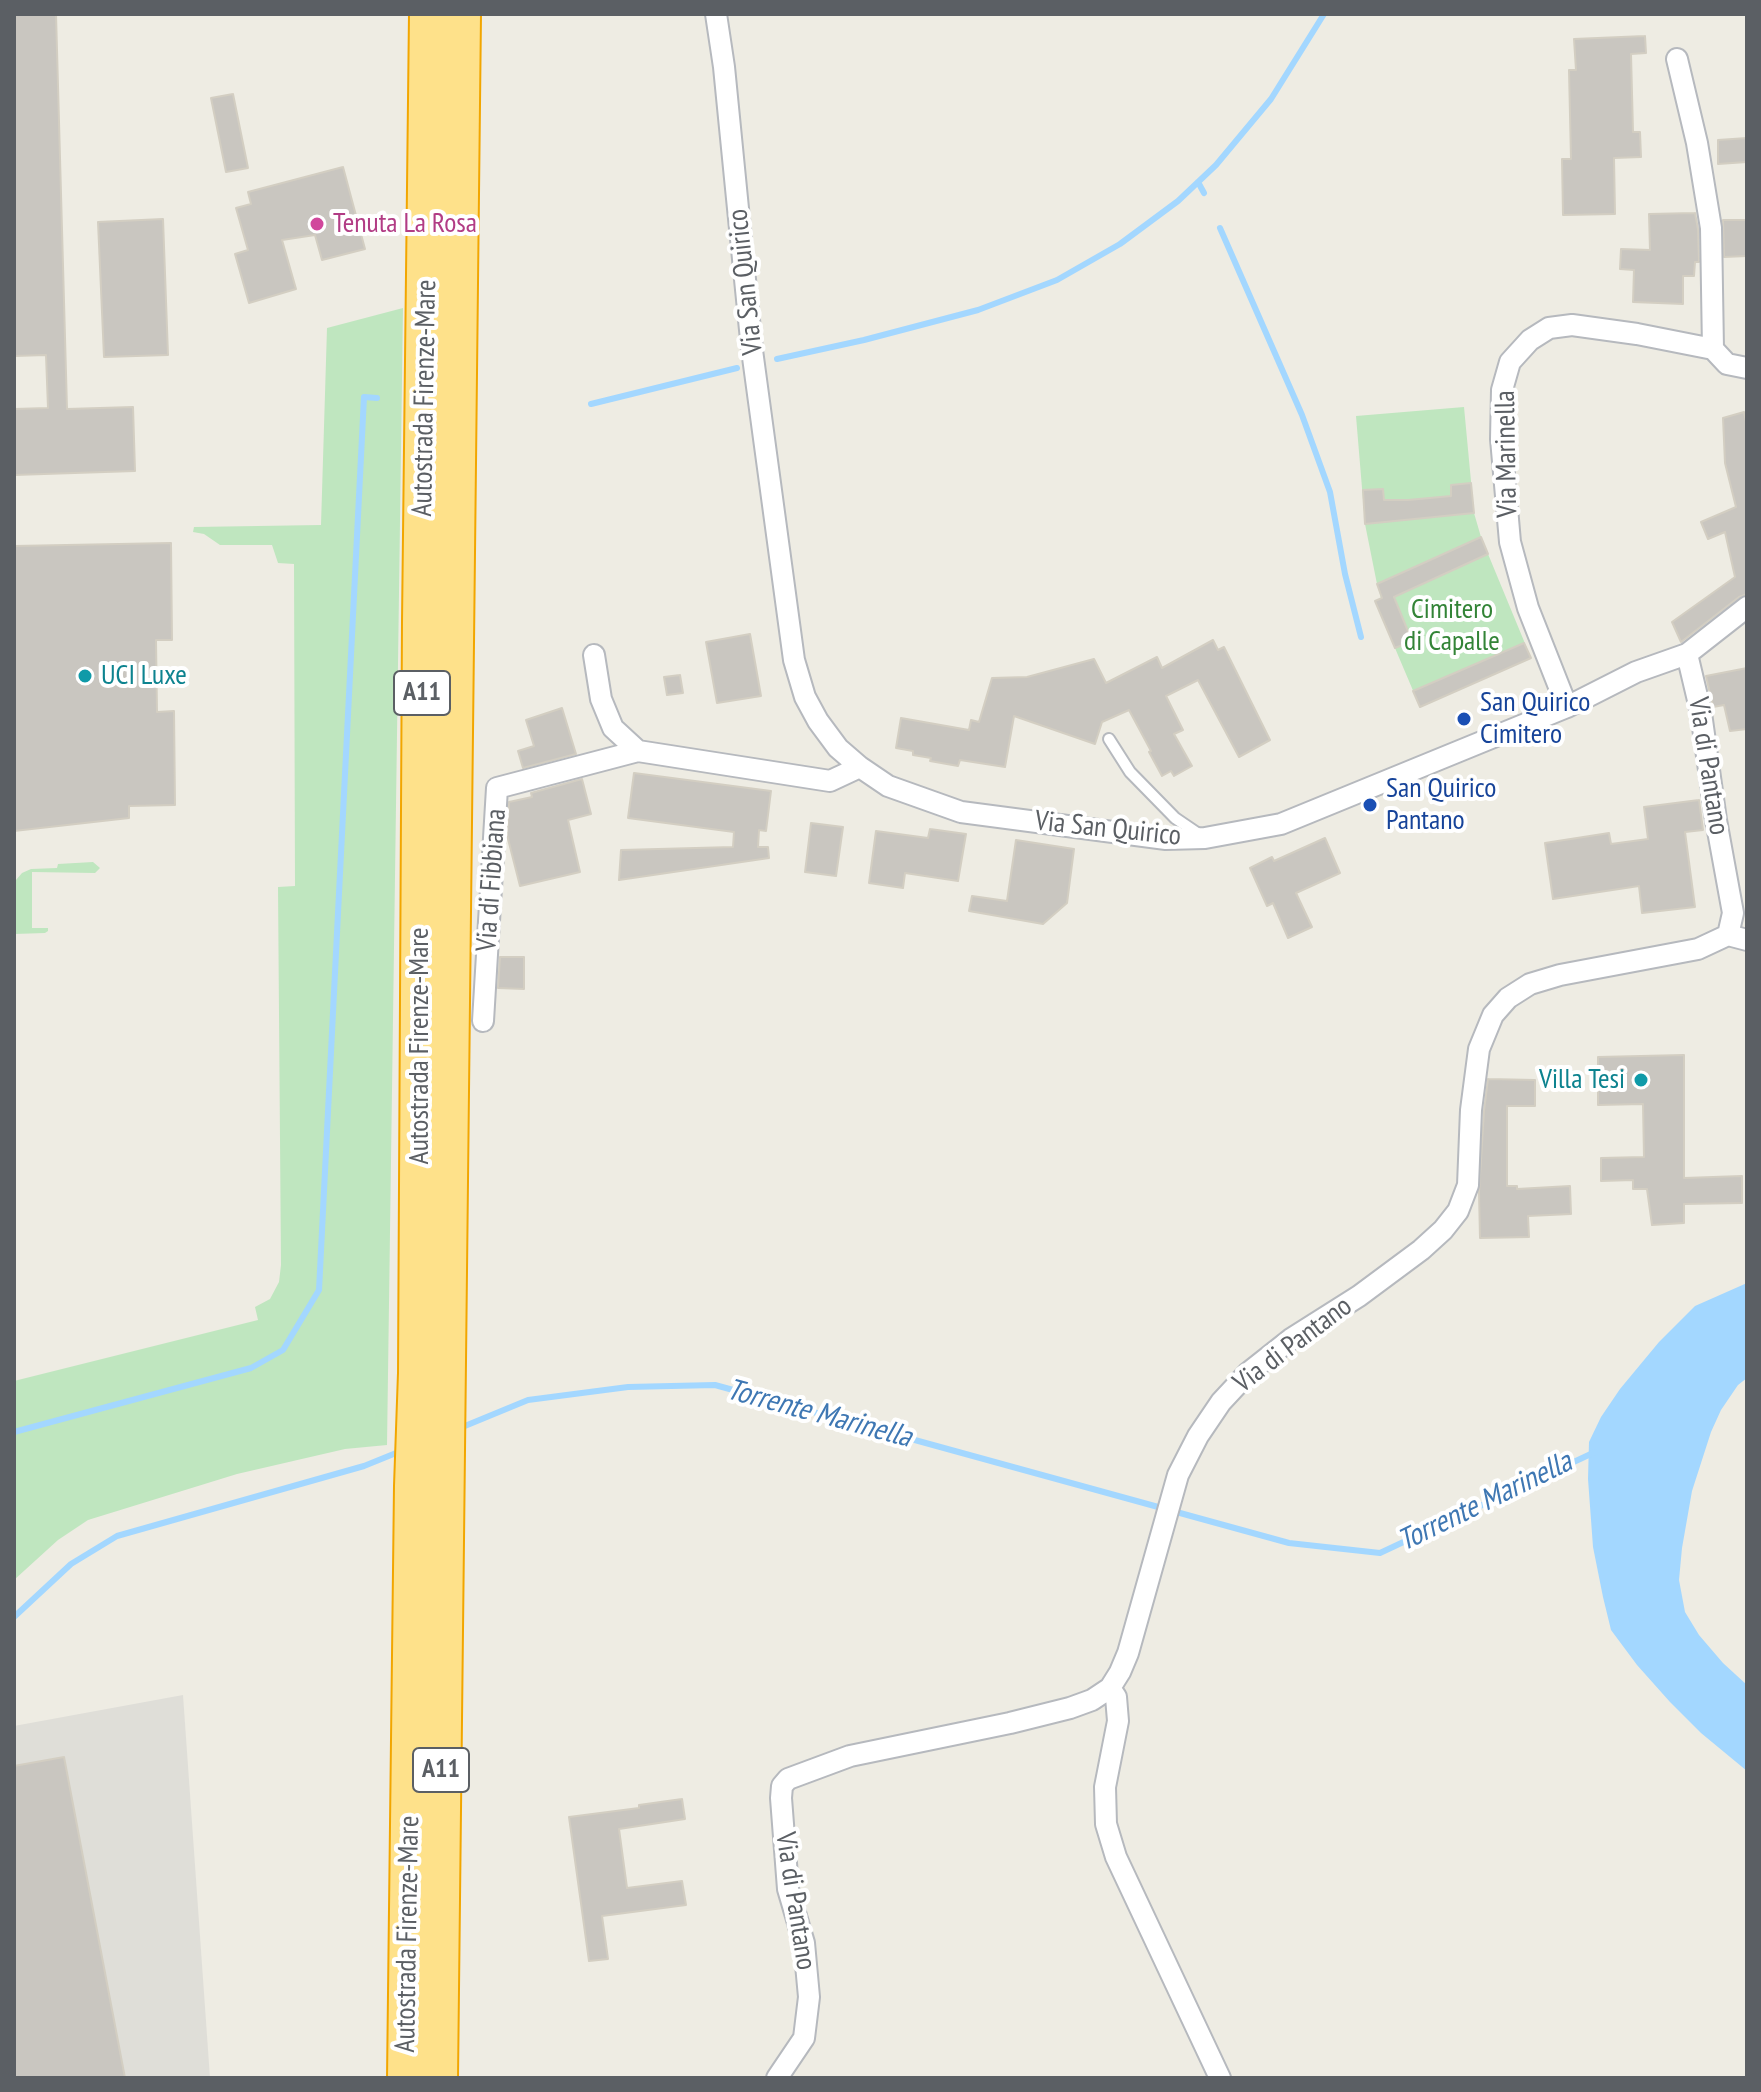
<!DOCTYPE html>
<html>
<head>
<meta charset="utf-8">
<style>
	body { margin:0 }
	#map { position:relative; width:1761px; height:2092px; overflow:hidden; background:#eeece3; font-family:"PT Sans Narrow",sans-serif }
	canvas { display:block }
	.frame { position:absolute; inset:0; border:16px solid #5b5f64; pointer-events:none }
</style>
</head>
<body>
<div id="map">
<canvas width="1761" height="2092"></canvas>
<div class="frame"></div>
</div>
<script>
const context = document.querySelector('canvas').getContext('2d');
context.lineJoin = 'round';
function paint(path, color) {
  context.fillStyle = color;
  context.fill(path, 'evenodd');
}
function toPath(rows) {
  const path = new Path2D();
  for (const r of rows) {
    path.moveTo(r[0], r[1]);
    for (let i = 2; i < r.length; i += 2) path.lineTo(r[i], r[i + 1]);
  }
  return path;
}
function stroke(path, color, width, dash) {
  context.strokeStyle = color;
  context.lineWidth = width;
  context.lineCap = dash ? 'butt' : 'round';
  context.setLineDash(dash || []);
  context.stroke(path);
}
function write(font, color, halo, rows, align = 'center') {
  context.font = font + ' "PT Sans Narrow",sans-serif';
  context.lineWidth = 8;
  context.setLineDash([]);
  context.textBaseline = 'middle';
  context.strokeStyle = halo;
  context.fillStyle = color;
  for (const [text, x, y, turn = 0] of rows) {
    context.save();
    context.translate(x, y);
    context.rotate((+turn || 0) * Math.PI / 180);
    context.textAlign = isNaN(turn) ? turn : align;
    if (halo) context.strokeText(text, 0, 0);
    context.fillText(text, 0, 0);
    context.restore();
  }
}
paint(toPath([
	[183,1695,210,2078,14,2078,14,1726]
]), '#dfded8');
paint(toPath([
	[403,308,387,1445,345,1449,237,1474,88,1520,58,1540,14,1580,14,1381,258,1320,255,1307,270,1299,279,1282,281,1265,278,887,295,886,294,564,278,563,272,545,220,545,204,534,193,532,194,527,321,525,327,328],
	[1464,407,1474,513,1481,537,1531,658,1420,707,1375,601,1381,598,1377,584,1365,524,1356,416],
	[93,862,100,868,95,873,32,872,32,928,48,928,48,931,45,933,14,934,16,884,16,880,22,873,31,869,57,868,58,864]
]), '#bfe6bf');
paint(toPath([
	[1747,1283,1747,1378,1738,1385,1721,1410,1711,1432,1692,1491,1682,1548,1679,1580,1685,1612,1699,1635,1723,1663,1747,1685,1747,1771,1701,1733,1670,1702,1637,1665,1611,1630,1603,1597,1593,1547,1588,1479,1589,1442,1601,1417,1620,1389,1659,1342,1695,1306]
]), '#a3d7ff');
stroke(toPath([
	[1198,182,1204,193],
	[1220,228,1302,415,1330,492,1345,574,1361,637],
	[777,359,864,340,978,310,1057,280,1120,244,1178,201,1216,165,1271,99,1324,14],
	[591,404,737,368],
	[460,1428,528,1400,628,1387,715,1385,1289,1543,1380,1553,1595,1452],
	[14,1432,251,1368,283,1350,319,1290,364,397,377,398],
	[14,1617,71,1564,117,1536,364,1466,401,1451]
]), '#a3d7ff', 6);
const building = toPath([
	[14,14,56,14,67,409,133,407,135,471,14,475,14,409,48,408,46,355,14,356,14,14],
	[1645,36,1646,53,1631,54,1633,132,1640,132,1641,157,1614,158,1615,214,1563,215,1562,159,1571,159,1569,70,1576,70,1574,39,1645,36],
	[233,94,248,168,226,172,211,98,233,94],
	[1747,138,1747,162,1718,164,1718,140,1747,138],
	[343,167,365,249,322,260,315,235,282,240,296,289,249,303,235,254,248,250,236,208,251,204,248,192,343,167],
	[1695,213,1698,229,1699,262,1695,262,1694,276,1683,276,1683,304,1633,302,1634,270,1620,269,1621,249,1650,250,1649,214,1695,213],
	[163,219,168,355,104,357,98,222,163,219],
	[1723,220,1747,220,1747,256,1724,257,1723,220],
	[1744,412,1747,426,1747,594,1739,597,1681,642,1672,622,1735,577,1725,532,1708,539,1701,522,1736,507,1725,463,1723,418,1744,412],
	[1471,483,1474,513,1365,524,1363,490,1383,489,1384,500,1408,500,1451,496,1451,485,1471,483],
	[1481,537,1488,554,1394,597,1412,641,1395,648,1375,601,1382,598,1377,584,1481,537],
	[171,543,172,640,156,640,157,712,174,711,175,805,129,806,129,818,14,831,14,546,171,543],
	[750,634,761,696,717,703,706,642,750,634],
	[1213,640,1218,650,1224,647,1270,740,1239,757,1198,680,1166,696,1183,730,1174,734,1192,766,1174,776,1171,771,1162,776,1149,752,1151,751,1129,710,1102,722,1095,744,1014,716,1005,767,960,760,958,766,930,761,931,758,913,755,913,751,896,748,901,718,969,730,971,720,979,722,992,678,1027,677,1094,659,1106,683,1157,657,1162,668,1213,640],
	[1524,643,1531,658,1420,707,1413,691,1524,643],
	[1747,668,1747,729,1730,731,1724,705,1713,707,1706,676,1747,668],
	[680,675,683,693,667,695,664,677,680,675],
	[562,708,576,754,523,768,518,751,534,746,526,720,562,708],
	[634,773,771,791,766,831,759,830,758,847,768,847,769,858,619,880,621,850,733,847,734,832,628,818,634,773],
	[582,779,591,814,568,820,580,872,520,886,507,835,509,802,532,797,531,793,582,779],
	[1699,800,1703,830,1685,832,1695,907,1642,913,1639,886,1553,899,1545,843,1609,833,1611,844,1648,839,1644,807,1699,800],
	[811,823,843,827,836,876,805,872,811,823],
	[930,829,966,834,958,881,905,873,903,888,869,883,876,831,928,838,930,829],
	[1325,838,1340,873,1296,893,1312,927,1288,938,1273,903,1267,906,1250,868,1272,857,1274,861,1325,838],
	[1016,840,1074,849,1067,903,1043,924,969,911,972,896,1007,901,1016,840],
	[500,957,524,957,524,989,498,988,500,957],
	[1684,1055,1684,1178,1742,1176,1742,1203,1684,1204,1684,1223,1652,1225,1647,1189,1633,1189,1633,1180,1601,1181,1601,1158,1644,1157,1643,1104,1598,1105,1598,1057,1684,1055],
	[1488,1079,1535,1080,1535,1106,1507,1106,1507,1186,1517,1186,1517,1189,1570,1186,1571,1214,1528,1216,1529,1237,1480,1238,1479,1192,1484,1111,1488,1079],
	[64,1757,125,2078,14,2078,14,1766,64,1757],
	[682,1799,685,1819,619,1829,627,1888,682,1881,686,1905,602,1916,608,1959,589,1961,569,1817,639,1808,639,1805,682,1799]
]);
paint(building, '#c9c6c0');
stroke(building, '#d3cec2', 2);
const lane = toPath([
	[1109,739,1130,772,1175,818,1200,835]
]);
const street = toPath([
	[716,14,724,67,752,350,794,660,805,697,818,721,838,748,860,767,888,786,961,812,1166,839,1205,838,1281,824,1567,707,1636,672,1687,654,1747,607],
	[1677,59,1697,143,1711,228,1713,349],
	[594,655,601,699,613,728,638,751,830,781,860,767],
	[1567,707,1528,608,1510,542,1501,439,1502,390,1510,362,1530,340,1549,328,1572,325,1637,334,1713,349,1727,364,1747,368],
	[1728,935,1747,940],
	[483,1021,497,788,638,751],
	[1110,1688,1116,1697,1118,1721,1105,1787,1106,1824,1116,1857,1220,2078],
	[777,2078,804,2038,809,1997,804,1943,788,1889,781,1798,782,1786,788,1779,850,1756,1010,1723,1070,1708,1092,1700,1110,1688,1120,1672,1128,1653,1178,1475,1198,1436,1221,1402,1248,1373,1291,1339,1359,1296,1421,1250,1443,1230,1458,1211,1468,1185,1471,1110,1479,1049,1493,1015,1508,998,1530,984,1560,975,1698,949,1728,935,1733,913,1716,820,1701,713,1687,654]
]);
const highway = toPath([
	[407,2078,414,1486,418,1373,422,621,429,14],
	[438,2078,461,14]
]);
stroke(lane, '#b6b9be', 14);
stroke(street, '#b6b9be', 24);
stroke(highway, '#f2a600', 42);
stroke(lane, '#fff', 10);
stroke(street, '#fff', 20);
stroke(highway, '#fee18a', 38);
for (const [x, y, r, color] of [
	[317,224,8,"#d1479c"],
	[85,676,8,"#0f9aa8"],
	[1464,719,8,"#1a4fb4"],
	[1370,805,8,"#1a4fb4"],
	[1641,1080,8,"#0f9aa8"]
]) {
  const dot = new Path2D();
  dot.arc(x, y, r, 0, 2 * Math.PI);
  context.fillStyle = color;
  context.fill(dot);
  stroke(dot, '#fff', 3);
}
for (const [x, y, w] of [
	[422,693,56],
	[441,1770,56]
]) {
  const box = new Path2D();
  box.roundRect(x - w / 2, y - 22, w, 44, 6);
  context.fillStyle = '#fff';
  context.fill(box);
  stroke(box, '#5b5f64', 2);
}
write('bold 26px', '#5b5f64', null, [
	["A11",422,693],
	["A11",441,1770]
]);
write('28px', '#b23c85', '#fff', [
	["Tenuta La Rosa",333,224]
], 'left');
write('28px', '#5b5f64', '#fff', [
	["Via San Quirico",746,282,-96],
	["Autostrada Firenze-Mare",425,398,-89],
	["Via Marinella",1507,454,-91],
	["Via di Pantano",1708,766,81],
	["Via San Quirico",1108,829,6],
	["Via di Fibbiana",492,880,-86],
	["Autostrada Firenze-Mare",420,1046,-90],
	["Via di Pantano",1293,1345,-37],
	["Via di Pantano",795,1901,81],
	["Autostrada Firenze-Mare",408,1934,-89]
]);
write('28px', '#338437', '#fff', [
	["Cimitero",1452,610],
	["di Capalle",1452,642]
]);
write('28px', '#0d838f', '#fff', [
	["UCI Luxe",101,676],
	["Villa Tesi",1625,1080,"right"]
], 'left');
write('28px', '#164399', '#fff', [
	["San Quirico",1480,703],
	["Cimitero",1480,735],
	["San Quirico",1386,789],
	["Pantano",1386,821]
], 'left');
write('italic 30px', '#3e77b3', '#fff', [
	["Torrente Marinella",819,1414,15],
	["Torrente Marinella",1485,1502,-26]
]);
</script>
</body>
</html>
